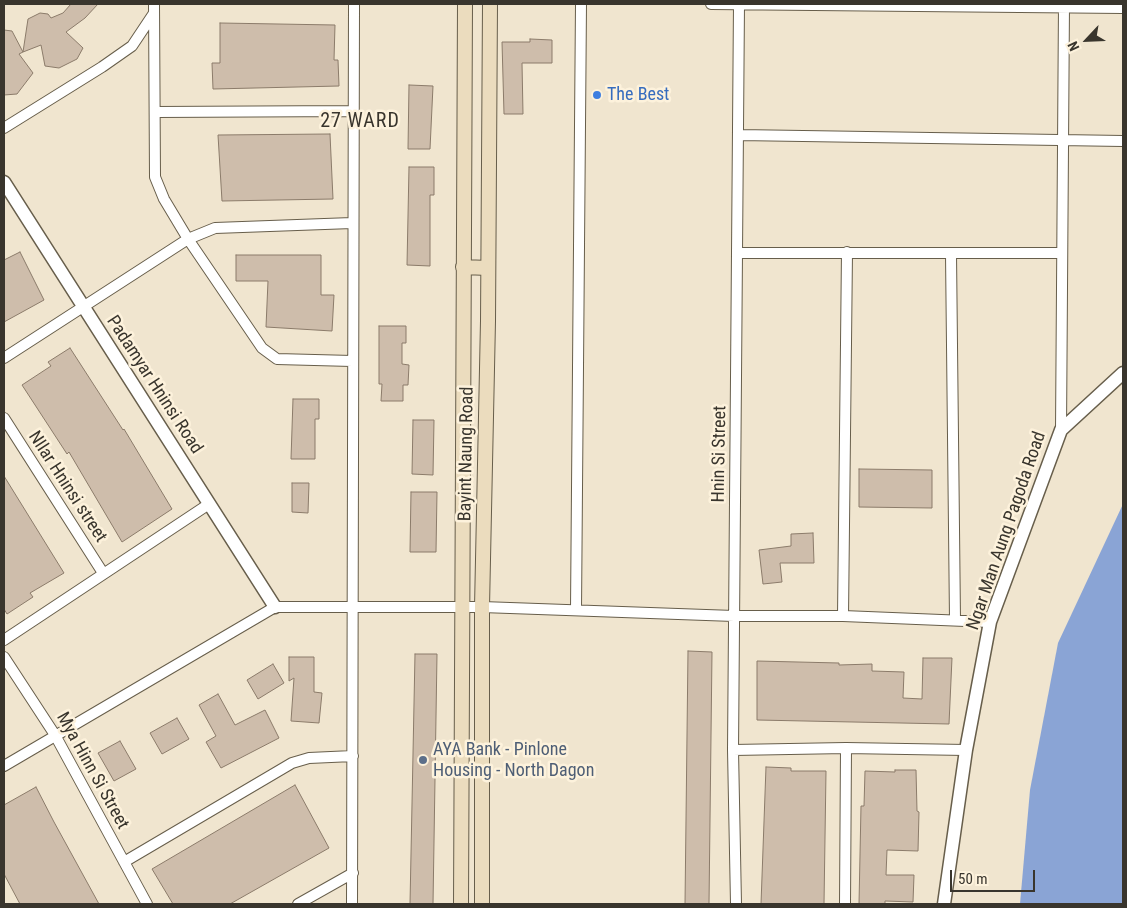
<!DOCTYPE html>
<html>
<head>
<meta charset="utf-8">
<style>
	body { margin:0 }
	#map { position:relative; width:1127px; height:908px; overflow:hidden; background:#f0e5cf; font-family:"Roboto Condensed",sans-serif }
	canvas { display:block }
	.frame { position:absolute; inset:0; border:5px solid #39352d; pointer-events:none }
	.north { position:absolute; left:1062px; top:15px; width:50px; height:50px; -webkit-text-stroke:4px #fdf2dc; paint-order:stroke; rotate:245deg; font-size:14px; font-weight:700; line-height:20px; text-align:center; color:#39352d }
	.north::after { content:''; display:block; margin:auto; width:18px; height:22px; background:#39352d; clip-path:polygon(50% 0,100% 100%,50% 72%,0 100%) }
	.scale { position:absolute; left:950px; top:870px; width:85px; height:22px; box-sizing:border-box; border:2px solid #39352d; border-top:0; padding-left:6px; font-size:15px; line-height:18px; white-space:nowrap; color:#39352d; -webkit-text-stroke:4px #fdf2dc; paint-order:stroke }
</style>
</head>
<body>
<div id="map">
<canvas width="1127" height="908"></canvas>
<div class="frame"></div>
<div class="north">N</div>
<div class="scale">50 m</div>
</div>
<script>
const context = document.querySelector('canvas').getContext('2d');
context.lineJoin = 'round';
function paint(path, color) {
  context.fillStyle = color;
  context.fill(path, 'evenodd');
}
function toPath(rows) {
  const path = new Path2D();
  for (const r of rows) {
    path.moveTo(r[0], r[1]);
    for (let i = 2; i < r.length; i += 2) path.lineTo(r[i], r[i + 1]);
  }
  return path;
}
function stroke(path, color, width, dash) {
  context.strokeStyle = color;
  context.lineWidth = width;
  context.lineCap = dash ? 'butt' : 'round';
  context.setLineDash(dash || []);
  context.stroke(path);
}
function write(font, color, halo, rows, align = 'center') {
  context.font = font + ' "Roboto Condensed",sans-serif';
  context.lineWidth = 5;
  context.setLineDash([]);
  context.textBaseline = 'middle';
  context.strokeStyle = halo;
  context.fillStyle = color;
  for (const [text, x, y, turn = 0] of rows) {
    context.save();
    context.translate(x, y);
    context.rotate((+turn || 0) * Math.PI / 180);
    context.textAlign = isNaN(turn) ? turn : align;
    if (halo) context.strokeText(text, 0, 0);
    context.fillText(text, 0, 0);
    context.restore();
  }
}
paint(toPath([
	[1123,504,1123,904,1020,904,1030,790,1058,643]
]), '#8aa4d5');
const building = toPath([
	[71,4,98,4,85,18,66,32,83,48,77,59,59,68,45,66,41,45,23,52,28,19,40,13,48,14,51,18,63,13,71,4],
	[220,23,335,25,334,60,338,60,339,86,213,89,212,63,220,63,220,23],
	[4,30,12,31,23,52,19,54,33,73,17,94,4,95,4,30],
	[530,39,552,40,552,63,522,63,523,114,504,114,502,42,530,42,530,39],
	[409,85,433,86,430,149,408,149,409,85],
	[330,134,333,199,222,201,218,135,330,134],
	[409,167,434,167,434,195,430,195,430,266,407,265,409,167],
	[20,252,44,300,4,322,4,260,20,252],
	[236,255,321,255,321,295,334,295,332,331,266,327,268,281,236,281,236,255],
	[379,326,406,326,406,343,402,343,402,364,409,365,408,385,403,385,403,401,381,401,382,384,379,384,379,326],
	[70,348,123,430,124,429,172,509,122,542,69,452,67,454,22,385,51,366,48,362,70,348],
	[293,399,319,399,319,419,315,419,315,459,291,459,293,399],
	[413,420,434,420,433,475,412,474,413,420],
	[859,469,932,470,932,508,859,507,859,469],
	[4,476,64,573,30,593,33,597,7,614,4,609,4,476],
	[292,483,309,483,308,513,292,512,292,483],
	[411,492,437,492,436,552,410,552,411,492],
	[813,533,814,563,780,563,782,582,763,584,759,550,791,546,791,534,813,533],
	[688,651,712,652,709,904,685,904,688,651],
	[415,654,437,654,433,904,410,904,415,654],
	[289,657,314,657,314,692,322,693,319,723,291,721,294,678,289,681,289,657],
	[923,658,952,658,949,724,757,720,757,661,839,663,839,665,872,664,872,671,904,672,903,698,922,699,923,658],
	[273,664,284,683,258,699,247,680,273,664],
	[218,694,235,725,265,710,279,738,221,768,206,742,216,736,199,705,218,694],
	[177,718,189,739,162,754,150,733,177,718],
	[120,741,136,769,114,781,98,753,120,741],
	[766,767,791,768,791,771,826,771,824,904,761,904,766,767],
	[895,770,916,770,917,811,919,812,918,851,887,850,886,875,914,875,913,902,885,901,885,904,859,904,861,806,864,806,865,771,895,772,895,770],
	[295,785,329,848,230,904,173,904,152,869,295,785],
	[36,787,54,822,99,904,20,904,4,874,4,805,36,787]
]);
paint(building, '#cebdab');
stroke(building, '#8b7b6a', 1);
const minor = toPath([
	[154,4,155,177,164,199,188,239,262,348,277,359,352,361],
	[711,4,1123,8],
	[156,112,353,111],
	[4,128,102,67,132,46,154,13],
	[739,135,1123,141],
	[738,253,1061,253],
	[951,254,955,620],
	[4,358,188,239,215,228,352,223],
	[4,418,103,573],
	[1061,430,1064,4],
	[576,609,581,4],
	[843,616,847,252],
	[4,640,209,504],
	[4,657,55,735,147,904],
	[733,750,846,748,966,750],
	[4,766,275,607,482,607,734,616,843,616,990,622],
	[124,862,292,763,309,758,353,756],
	[298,904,353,873],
	[352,904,354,4],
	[736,904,733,750,739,4],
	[845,904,846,748]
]);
const tertiary = toPath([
	[4,182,275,607],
	[944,904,966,750,990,622,1061,430,1123,373]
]);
const secondary = toPath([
	[463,267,488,268],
	[461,904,465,4],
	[482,904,482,607,488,321,490,4]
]);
stroke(minor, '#675e4b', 12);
stroke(tertiary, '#675e4b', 15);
stroke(secondary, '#675e4b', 16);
stroke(minor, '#fff', 10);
stroke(tertiary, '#fff', 12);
stroke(secondary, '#ebdcbe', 14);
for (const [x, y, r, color] of [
	[597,95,5,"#3f7fe0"],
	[423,760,5,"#5c6f8a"]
]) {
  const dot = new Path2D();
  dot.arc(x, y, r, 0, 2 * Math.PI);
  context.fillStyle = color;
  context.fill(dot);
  stroke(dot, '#fdf2dc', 2);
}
write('18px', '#366cbe', '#fdf2dc', [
	["The Best",607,95]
], 'left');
write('18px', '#39352d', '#fdf2dc', [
	["Padamyar Hninsi Road",154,385,57],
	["Bayint Naung Road",467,454,-89],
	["Hnin Si Street",720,454,-89],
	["NIlar Hninsi street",67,487,57],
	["Ngar Man Aung Pagoda Road",1007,531,-71],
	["Mya Hinn Si Street",92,771,61]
]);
write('18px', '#4e5e75', '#fdf2dc', [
	["AYA Bank - Pinlone",433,750],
	["Housing - North Dagon",433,771]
], 'left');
context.letterSpacing = '1px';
write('20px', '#39352d', '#fdf2dc', [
	["27 WARD",360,122]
]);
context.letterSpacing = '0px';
</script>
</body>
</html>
